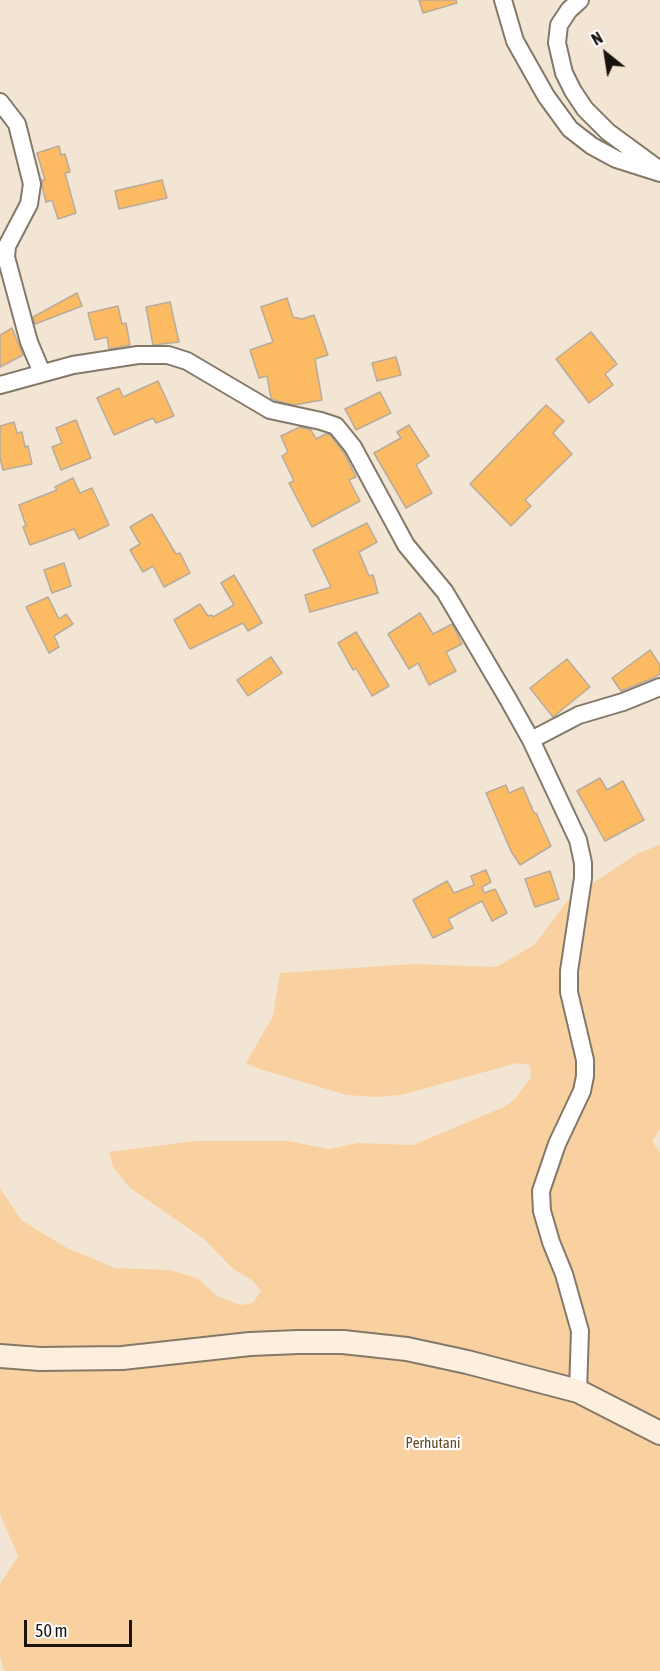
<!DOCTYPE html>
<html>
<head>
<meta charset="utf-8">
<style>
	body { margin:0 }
	#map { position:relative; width:660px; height:1671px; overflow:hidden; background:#f2e5d4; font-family:"Asap Condensed",sans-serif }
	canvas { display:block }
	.north { position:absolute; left:576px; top:24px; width:60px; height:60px; -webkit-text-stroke:4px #fff; paint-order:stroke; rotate:330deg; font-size:16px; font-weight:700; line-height:24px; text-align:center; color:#18130d }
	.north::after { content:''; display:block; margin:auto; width:21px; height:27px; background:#18130d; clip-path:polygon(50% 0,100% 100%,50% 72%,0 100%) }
	.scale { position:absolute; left:24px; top:1620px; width:108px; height:27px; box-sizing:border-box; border:3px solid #18130d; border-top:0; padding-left:8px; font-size:18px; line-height:21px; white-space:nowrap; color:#18130d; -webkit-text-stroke:4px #fff; paint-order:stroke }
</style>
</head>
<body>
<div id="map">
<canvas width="660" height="1671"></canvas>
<div class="north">N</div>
<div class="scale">50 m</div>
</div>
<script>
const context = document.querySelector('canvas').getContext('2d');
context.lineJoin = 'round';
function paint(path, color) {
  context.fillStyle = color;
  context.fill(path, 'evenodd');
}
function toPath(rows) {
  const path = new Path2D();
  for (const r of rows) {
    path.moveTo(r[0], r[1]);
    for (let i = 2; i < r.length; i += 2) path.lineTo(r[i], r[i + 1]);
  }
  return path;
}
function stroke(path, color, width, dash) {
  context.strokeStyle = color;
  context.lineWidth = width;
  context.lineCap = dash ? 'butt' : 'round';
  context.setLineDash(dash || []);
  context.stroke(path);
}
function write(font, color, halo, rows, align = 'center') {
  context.font = font + ' "Asap Condensed",sans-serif';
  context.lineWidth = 4.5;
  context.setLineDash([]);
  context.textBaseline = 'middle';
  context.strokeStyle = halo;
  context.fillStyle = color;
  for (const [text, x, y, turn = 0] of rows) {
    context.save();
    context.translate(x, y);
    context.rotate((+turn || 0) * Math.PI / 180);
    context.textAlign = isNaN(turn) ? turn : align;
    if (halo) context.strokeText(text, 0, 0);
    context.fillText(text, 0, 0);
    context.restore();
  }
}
paint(toPath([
	[660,845,660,1129,652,1141,660,1153,660,1671,4,1671,0,1656,0,1584,18,1556,0,1514,0,1188,21,1220,67,1248,115,1268,170,1270,197,1278,217,1296,240,1305,253,1303,261,1291,253,1281,232,1268,204,1239,130,1188,113,1167,109,1152,195,1141,288,1141,329,1149,358,1143,413,1145,504,1107,515,1099,531,1077,530,1065,517,1063,401,1095,375,1097,347,1095,259,1069,246,1063,273,1016,280,973,413,964,496,967,534,945,569,899,638,853]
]), '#f9d1a0');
const building = toPath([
	[419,0,456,0,457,3,423,13,419,0],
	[59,146,61,155,65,154,70,172,65,173,76,213,58,219,52,200,46,202,42,186,42,180,45,180,37,153,59,146],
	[162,180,167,198,119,209,115,191,162,180],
	[77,293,82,306,35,324,33,317,77,293],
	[287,298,293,317,302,319,314,315,328,355,315,359,322,400,294,405,274,400,271,398,267,376,259,378,250,350,273,342,261,307,287,298],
	[170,302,179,342,153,345,146,307,170,302],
	[118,306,122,324,126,323,130,345,109,349,107,337,95,340,88,313,118,306],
	[12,328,23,355,0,367,0,335,12,328],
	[591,332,617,364,605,374,613,385,589,403,556,359,591,332],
	[396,357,401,375,377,381,372,363,396,357],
	[158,381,174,416,156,423,153,418,114,435,97,398,119,388,123,397,158,381],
	[380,392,391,413,356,430,345,409,380,392],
	[546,405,564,421,553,433,572,454,525,500,531,506,511,526,470,484,546,405],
	[76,420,91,458,61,470,52,447,62,443,56,428,76,420],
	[14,422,17,433,22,432,25,447,28,446,32,464,3,470,0,458,0,426,14,422],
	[409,425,429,456,416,465,432,493,406,508,374,453,401,438,397,432,409,425],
	[300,427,311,430,316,439,326,434,330,435,344,453,356,477,349,480,360,501,312,527,289,483,294,481,282,456,288,452,281,436,300,427],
	[73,478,80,493,92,488,109,525,79,539,74,529,30,545,23,527,26,526,19,505,57,490,55,487,73,478],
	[152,514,176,554,180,553,190,573,164,587,153,566,143,572,130,550,140,544,130,527,152,514],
	[367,523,377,542,359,552,369,576,373,575,378,593,310,612,305,595,331,587,313,550,367,523],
	[64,563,71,586,52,593,44,570,64,563],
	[234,575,262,623,248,631,243,623,190,649,174,620,200,604,208,616,212,615,213,617,234,605,221,583,234,575],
	[48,597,59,619,66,614,73,624,54,636,59,647,49,653,26,607,48,597],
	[420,613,433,634,452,624,462,644,446,652,456,671,429,685,418,663,409,669,388,634,420,613],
	[356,632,389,686,372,696,356,668,353,670,338,643,356,632],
	[650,650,660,665,660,674,653,678,621,691,612,678,650,650],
	[271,657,282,673,248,696,237,680,271,657],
	[567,659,590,687,553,717,530,688,567,659],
	[600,778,607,790,623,781,644,820,605,841,577,791,600,778],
	[506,785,509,793,523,787,534,813,536,813,551,846,520,865,511,851,486,793,506,785],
	[486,870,491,882,482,887,484,893,495,889,507,913,492,921,482,901,448,919,453,928,433,938,413,900,447,881,454,893,474,885,471,876,486,870],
	[550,871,559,899,535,907,525,879,550,871]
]);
paint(building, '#fcba62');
stroke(building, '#b8ab9c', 1.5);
const street = toPath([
	[503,0,515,41,546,96,570,129,592,146,616,159,660,173],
	[580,0,569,10,559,25,557,43,564,73,573,91,585,109,608,132,657,168],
	[0,102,17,124,32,184,29,204,7,246,6,257,29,342,42,373],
	[0,385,73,365,138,355,168,355,187,361,270,410,321,421,336,426,353,447,406,545,445,592,508,699,531,740,578,840,583,863,583,878,569,971,569,992,585,1060,585,1076,582,1091,557,1144,541,1191,542,1211,551,1242,564,1274,580,1331,578,1391],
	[531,740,579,715,623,702,660,687]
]);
const secondary = toPath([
	[0,1356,40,1359,122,1358,250,1344,298,1342,343,1342,407,1349,467,1362,578,1391,660,1433]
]);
stroke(street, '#847869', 20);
stroke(secondary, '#847869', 26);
stroke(street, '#fff', 16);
stroke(secondary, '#fdefde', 22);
write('15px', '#654925', '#fff', [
	["Perhutani",433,1443]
]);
</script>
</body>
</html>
